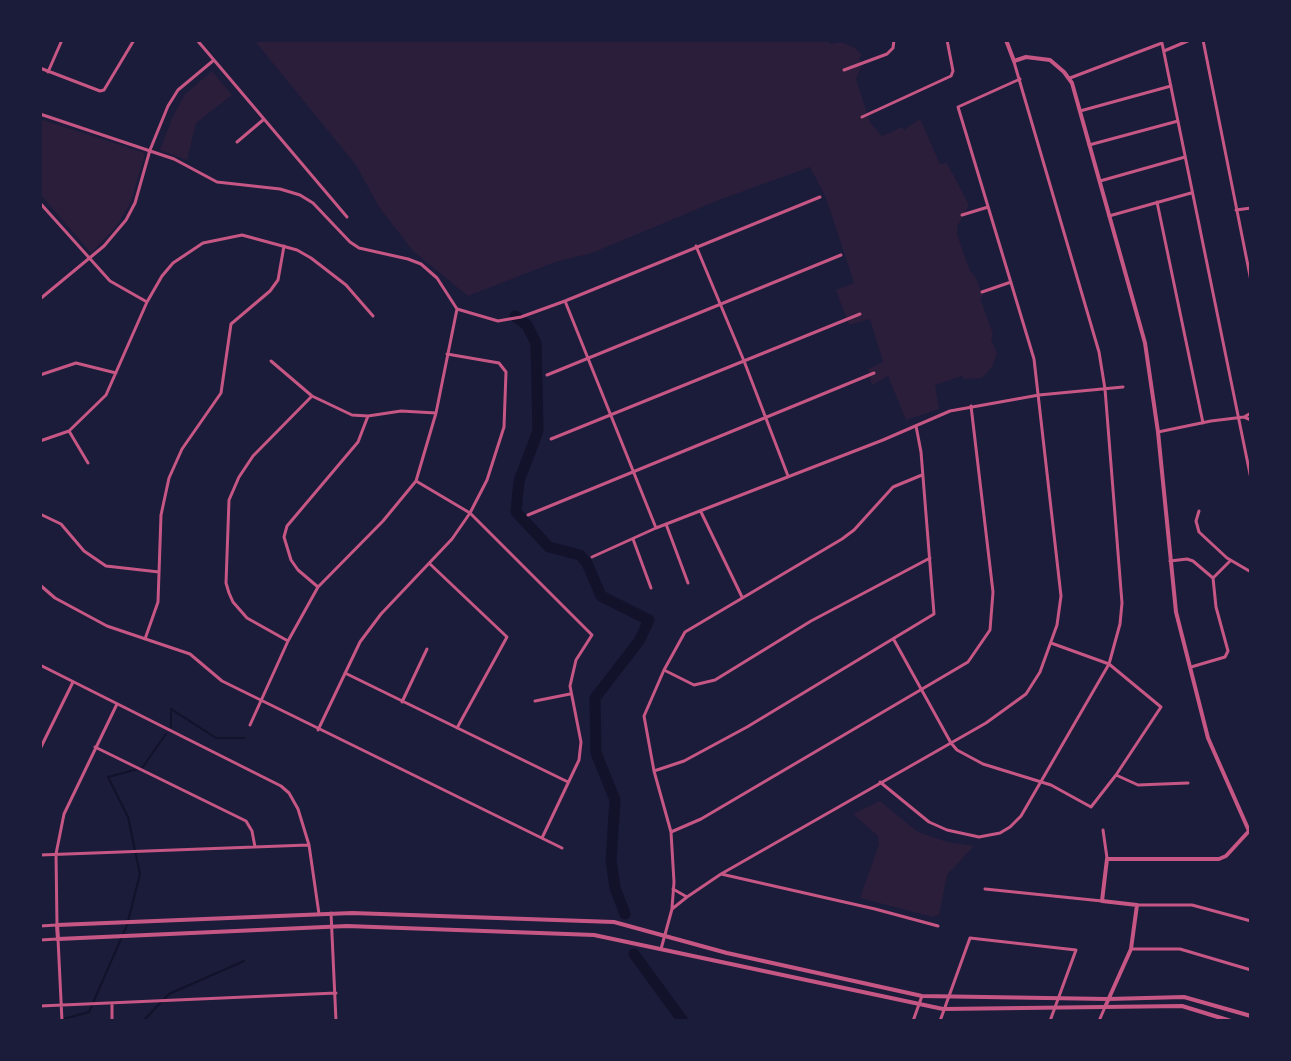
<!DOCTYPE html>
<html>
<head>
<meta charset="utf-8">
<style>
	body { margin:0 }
	#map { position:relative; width:1291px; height:1061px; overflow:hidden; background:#1b1b3a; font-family:Spectral,serif }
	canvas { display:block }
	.frame { position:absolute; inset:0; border:42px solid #1b1b3a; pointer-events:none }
</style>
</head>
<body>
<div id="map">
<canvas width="1291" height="1061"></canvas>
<div class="frame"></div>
</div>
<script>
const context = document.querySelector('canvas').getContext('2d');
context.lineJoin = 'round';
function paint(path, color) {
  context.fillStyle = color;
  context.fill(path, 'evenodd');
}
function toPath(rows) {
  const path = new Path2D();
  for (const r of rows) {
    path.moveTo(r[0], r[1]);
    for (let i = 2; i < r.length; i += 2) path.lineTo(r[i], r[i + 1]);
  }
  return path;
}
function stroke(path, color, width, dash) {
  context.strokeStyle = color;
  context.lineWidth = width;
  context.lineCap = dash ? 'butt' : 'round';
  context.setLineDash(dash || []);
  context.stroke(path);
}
paint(toPath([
	[254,40,829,40,830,44,841,42,855,48,862,55,859,58,862,65,856,79,870,122,882,136,902,127,904,130,920,119,940,164,947,163,969,205,957,227,957,235,970,271,975,276,983,296,980,298,993,334,991,339,997,353,992,367,982,378,964,379,962,376,935,385,939,409,906,420,888,376,872,385,868,369,883,362,870,319,849,325,836,290,854,283,826,198,810,167,719,200,592,253,555,262,468,296,413,251,379,207,356,165],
	[212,71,232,95,196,123,187,160,160,150,173,116,185,94],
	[40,119,145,153,131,202,116,227,91,253,40,194],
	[880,801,918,832,947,842,974,846,947,875,939,915,933,917,860,898,879,844,878,836,853,814]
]), '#2a1e3b');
stroke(toPath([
	[1101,392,1101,393],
	[171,727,171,709,216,738,244,738],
	[56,1021,89,1012,127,925,140,874,128,817,108,777,142,768,166,734],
	[143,1021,169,994,244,961]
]), '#12122b', 2);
stroke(toPath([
	[515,316,527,325,536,343,538,431,519,481,516,512,549,547,580,555,587,563,601,596,649,620,639,641,595,698,596,753,615,800,611,860,615,888,625,914],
	[634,954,683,1021]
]), '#12122b', 11);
stroke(toPath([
	[197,40,347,217],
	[1203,40,1251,281],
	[1164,51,1190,40],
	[40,68,100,91,104,90,134,40],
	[844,70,887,54,893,48,894,40],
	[48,72,62,40],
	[1070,78,1162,43,1251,479],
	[1080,111,1171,86],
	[40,114,174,159,217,182,280,189,300,195,313,203,350,242,359,248,408,259,421,264,437,278,457,309,498,321,521,317,565,301,820,197],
	[862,117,951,76,953,71,947,40],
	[237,142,263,120],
	[1089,145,1178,121],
	[1100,181,1185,157],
	[1157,202,1203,423],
	[40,203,110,281,147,302],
	[1236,210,1251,208],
	[962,215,988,207],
	[1109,216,1191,193],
	[696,246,744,361,788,476],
	[982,292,1011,282],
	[40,299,104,246,126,220,135,203,150,150,168,106,178,90,214,60],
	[565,301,656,528],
	[271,361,312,396,352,415,368,416,401,411,436,413],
	[40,375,76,363,116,373],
	[547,375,841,255],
	[1244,417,1251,413],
	[69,431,88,463],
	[1158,432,1211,421,1244,417,1251,420],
	[551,439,860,314],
	[40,441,69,431,106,395,147,302,162,276,173,263,203,243,242,235,297,250,311,258,346,285,373,316],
	[416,481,470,513,592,635,576,660,570,686,581,742,579,760,542,838],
	[1199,511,1196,521,1199,532,1227,558,1251,572],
	[701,512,742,597],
	[40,514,61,524,84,551,106,566,159,572],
	[528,515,874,373],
	[666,524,688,583],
	[633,539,651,588],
	[592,557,656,528,883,440,950,411,1039,395,1123,387],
	[1170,561,1187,559,1193,561,1213,578,1216,607,1228,651,1225,657,1191,667],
	[430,564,507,637,457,728],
	[1213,578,1230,561],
	[40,585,55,598,107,626,190,654,222,681,562,848],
	[318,587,298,570,291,560,284,537,287,526,358,442,368,416],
	[145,639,158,602,161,515,169,478,182,449,221,393,231,324,270,291,278,280,284,246],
	[894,640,951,743,957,750,983,764,1051,785,1091,807,1116,775,1161,707,1109,664,1051,643],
	[288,641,247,618,233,602,229,593,226,583,229,500,239,477,253,456,312,396],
	[40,665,281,786,289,793,298,809,309,845,319,914],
	[664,670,694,685,715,680,811,621,930,558],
	[345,673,568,782],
	[535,701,570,694],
	[402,702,427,649],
	[250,725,288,641,318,587,383,521,416,481,436,413,457,309],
	[318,730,360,642,381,614,452,539,470,513,487,480,504,427,506,372,499,363,447,354],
	[95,747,246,821,252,831,255,847],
	[40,749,73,682],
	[654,771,684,761,747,727,934,614,921,452,916,426],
	[1116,775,1138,785,1188,783],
	[880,782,929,822,947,830,979,837,1000,833,1010,827,1021,816,1109,664,1120,624,1122,603,1105,389,1099,352,1014,62],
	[1103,830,1107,858],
	[671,832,701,819,968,662,990,630,993,592,971,406],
	[40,855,308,845],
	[721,874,875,909,938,926],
	[673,889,687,897],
	[985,889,1102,901],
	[1137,905,1192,905,1251,921],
	[672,908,674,882,671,832,654,771,644,716,664,670,685,632,842,539,854,530,893,487,922,475],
	[331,913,336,1021],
	[40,926,57,925,56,854,64,814,117,704],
	[40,940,58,939,62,1021],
	[661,949,672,909,687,897,721,874,986,723,1026,694,1040,672,1057,625,1061,596,1034,359,958,107,1020,79],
	[1131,949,1180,949,1251,970],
	[112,1003,112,1021],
	[40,1006,336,993],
	[913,1021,922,996],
	[940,1021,970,938,1076,950,1050,1021],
	[1099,1021,1105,1007]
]), '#c65784', 3);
stroke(toPath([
	[1006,40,1014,61,1026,57,1050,60,1064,72,1072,83,1145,343,1158,432,1176,612,1208,738,1249,831,1226,856,1219,859,1107,859,1102,901,1137,905,1131,949,1105,1007],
	[1231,1021,1182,1006,943,1009,594,935,347,926,58,939,57,925,352,913,614,922,727,953,922,996,1108,999,1184,997,1251,1016]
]), '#c65784', 4);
</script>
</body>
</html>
